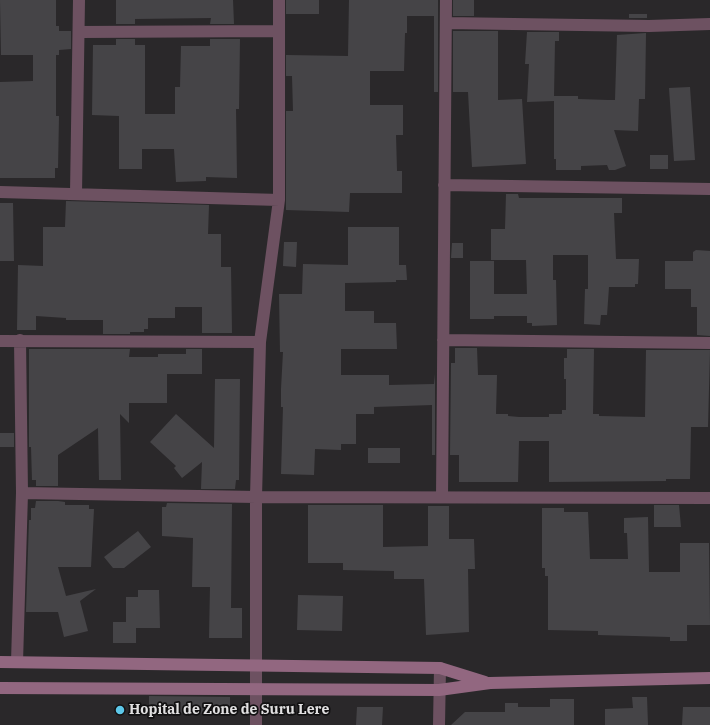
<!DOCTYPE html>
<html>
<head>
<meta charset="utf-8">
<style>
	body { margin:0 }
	canvas { display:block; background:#2a282a }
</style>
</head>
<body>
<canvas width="710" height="725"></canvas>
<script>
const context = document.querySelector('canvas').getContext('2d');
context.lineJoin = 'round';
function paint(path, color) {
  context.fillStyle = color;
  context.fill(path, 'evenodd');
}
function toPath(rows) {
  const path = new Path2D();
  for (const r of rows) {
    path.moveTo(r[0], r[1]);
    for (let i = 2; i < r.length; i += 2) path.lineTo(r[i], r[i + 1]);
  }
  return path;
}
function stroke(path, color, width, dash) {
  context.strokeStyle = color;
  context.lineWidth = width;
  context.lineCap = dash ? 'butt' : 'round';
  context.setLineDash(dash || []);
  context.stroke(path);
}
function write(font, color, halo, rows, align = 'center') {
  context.font = font + ' "IBM Plex Serif",serif';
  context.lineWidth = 3.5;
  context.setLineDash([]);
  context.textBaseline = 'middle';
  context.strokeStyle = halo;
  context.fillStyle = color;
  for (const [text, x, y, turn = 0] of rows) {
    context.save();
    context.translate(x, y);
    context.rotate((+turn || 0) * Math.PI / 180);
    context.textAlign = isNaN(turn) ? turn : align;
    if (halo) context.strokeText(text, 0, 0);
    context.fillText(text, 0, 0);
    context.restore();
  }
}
paint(toPath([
	[0,0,56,0,56,26,59,26,59,31,71,31,71,49,59,50,59,55,56,55,56,116,59,116,58,168,55,168,55,178,0,178,0,82,33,81,33,55,1,55],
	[116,0,233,0,234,24,210,24,211,18,135,19,135,24,116,24],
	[286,0,319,0,319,14,286,14],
	[349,0,438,0,438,92,434,92,434,16,407,16,407,33,405,33,404,71,370,71,370,105,403,105,403,135,396,135,397,171,402,171,402,193,350,193,349,212,286,210,286,111,293,111,292,76,286,76,286,55,348,56],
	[453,0,474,0,474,16,453,16],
	[629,14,647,14,647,18,629,18],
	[453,31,498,31,498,100,522,99,526,164,472,167,468,92,453,92],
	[527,32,559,32,559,41,555,41,554,96,578,96,578,99,608,100,615,100,617,35,646,33,645,99,639,99,638,131,614,130,626,166,615,170,609,170,607,165,581,166,581,170,556,170,556,159,554,159,554,101,527,102,529,64,525,64],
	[116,39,135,39,135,45,145,45,145,114,175,114,175,87,180,87,181,46,210,46,210,39,240,39,239,109,236,109,237,178,206,177,206,181,176,182,174,149,142,149,142,169,119,169,119,116,92,115,93,45,116,45],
	[690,87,695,160,674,161,669,88],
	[650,155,668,155,668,169,650,169],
	[506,194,518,194,519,198,622,198,622,213,614,213,616,259,639,259,638,284,635,284,635,287,609,287,607,315,601,315,600,325,584,324,585,289,588,289,588,255,553,255,553,280,556,280,557,325,532,326,532,323,527,323,527,316,494,316,494,319,470,319,470,261,494,261,494,294,527,294,526,260,491,260,491,229,505,229],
	[66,201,209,205,208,234,221,234,221,267,231,267,232,333,202,333,202,307,175,307,175,318,148,318,148,329,144,329,144,332,130,332,130,334,103,334,103,320,66,320,66,318,36,316,36,330,17,330,18,265,43,266,43,227,65,227],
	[0,203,13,203,14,261,0,261],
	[348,227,399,227,399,265,406,265,407,280,396,280,396,282,345,283,345,311,374,311,374,323,396,323,397,349,341,349,341,375,389,375,389,385,434,384,435,374,435,455,432,455,432,405,374,407,374,414,356,414,356,444,341,444,341,450,315,449,314,475,281,474,283,407,281,407,281,389,283,352,280,352,279,294,302,294,303,264,348,265],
	[284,242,297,242,296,267,283,266],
	[452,243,463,243,463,258,451,258],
	[696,250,710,251,710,336,697,335,697,307,691,307,691,289,665,289,665,261,693,261,693,252],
	[455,348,477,348,478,375,497,375,496,414,508,414,508,416,519,417,549,417,549,414,562,414,562,410,566,410,566,379,564,379,564,358,567,358,567,349,594,349,593,414,599,414,599,416,645,417,646,350,710,350,708,427,691,427,690,479,666,479,666,481,549,482,549,441,519,441,518,482,459,482,459,455,450,455,451,363,455,363],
	[29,349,130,349,129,357,158,357,158,354,186,354,186,349,202,349,202,374,167,374,167,403,129,403,129,423,120,414,121,480,99,480,98,428,58,455,58,486,36,486,36,480,32,480,31,447,29,447],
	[215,379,240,379,239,480,236,480,235,489,201,489,202,462,182,478,174,468,176,466,150,442,176,414,214,448],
	[0,433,14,433,14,447,0,447],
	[368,448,400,448,400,463,368,463],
	[36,501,58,501,65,502,65,505,89,505,89,509,94,509,91,567,58,567,66,596,96,589,80,601,88,631,64,637,58,612,26,612,29,520,31,520,31,508,35,508],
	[167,503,235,504,232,504,231,608,242,608,242,638,209,638,210,587,192,587,193,538,162,536,162,507,166,507],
	[308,505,383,505,383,547,428,546,428,506,449,506,449,539,474,539,475,569,468,569,469,632,426,635,424,579,394,579,394,571,343,570,343,563,308,563],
	[654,505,679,505,681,527,654,527],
	[542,508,564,508,564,512,588,512,590,559,628,559,627,533,624,533,624,518,648,517,649,572,680,572,680,543,709,543,710,625,687,625,687,641,670,641,670,637,598,635,598,631,548,630,548,576,545,576,545,568,542,568],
	[138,531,151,547,124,568,113,568,104,557],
	[138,590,159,590,160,628,136,628,136,643,113,643,113,622,126,622,126,597,138,597],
	[298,595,343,596,342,631,297,630],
	[149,696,230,697,230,714,149,713],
	[632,697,647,697,648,725,605,725,605,709,633,708],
	[550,699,574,699,574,725,451,725,465,712,505,712,505,703,518,703,518,707,550,707],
	[357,707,383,707,382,725,356,725],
	[683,707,710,707,710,725,682,725]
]), '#454447');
stroke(toPath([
	[446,23,649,26,710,24],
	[80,32,279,31],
	[444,185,710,189],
	[0,192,279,200],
	[76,193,79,0],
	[443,340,710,343],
	[0,341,260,342],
	[22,493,256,497,710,498],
	[442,497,446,0],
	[17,662,22,493,20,340],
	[256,725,256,497,260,342,279,200,279,0],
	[439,725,440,668]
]), '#6d5161', 12);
stroke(toPath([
	[0,662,440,668,485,682],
	[0,688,439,690,490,683,710,678]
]), '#926780', 12);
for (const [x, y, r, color] of [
	[120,710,5,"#5dc7e8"]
]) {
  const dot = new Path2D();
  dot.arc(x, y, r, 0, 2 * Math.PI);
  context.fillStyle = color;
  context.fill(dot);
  stroke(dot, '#121112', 1.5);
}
write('bold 14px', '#e1e0e1', '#121112', [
	["Hopital de Zone de Suru Lere",129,710]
], 'left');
</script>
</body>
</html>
